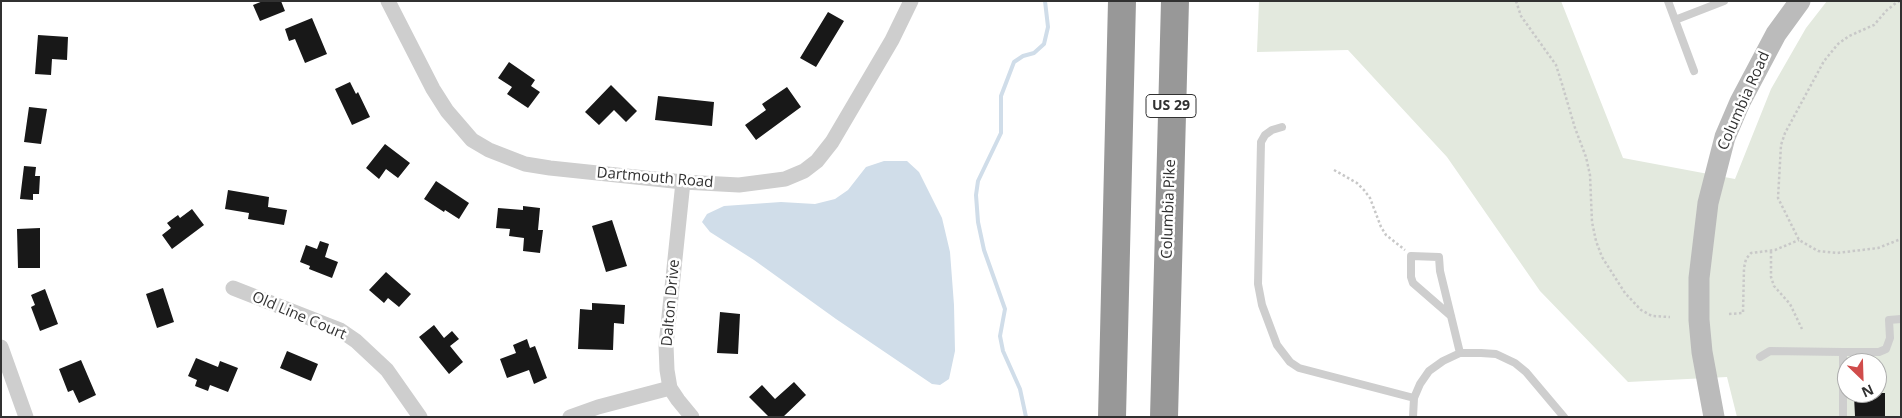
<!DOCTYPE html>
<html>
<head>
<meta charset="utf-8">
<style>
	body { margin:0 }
	#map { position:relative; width:1902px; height:418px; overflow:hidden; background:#fff; font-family:"Open Sans",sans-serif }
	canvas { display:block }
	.frame { position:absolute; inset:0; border:2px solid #313131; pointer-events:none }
	.north { position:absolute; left:1837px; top:353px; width:50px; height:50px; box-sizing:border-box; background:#fff; border:1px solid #adadad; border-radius:50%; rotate:156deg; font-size:14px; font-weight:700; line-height:20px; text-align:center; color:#313131 }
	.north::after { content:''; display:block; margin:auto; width:18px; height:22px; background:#d04c4b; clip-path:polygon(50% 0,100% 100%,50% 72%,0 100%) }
</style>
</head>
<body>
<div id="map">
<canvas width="1902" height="418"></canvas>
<div class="frame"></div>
<div class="north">N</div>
</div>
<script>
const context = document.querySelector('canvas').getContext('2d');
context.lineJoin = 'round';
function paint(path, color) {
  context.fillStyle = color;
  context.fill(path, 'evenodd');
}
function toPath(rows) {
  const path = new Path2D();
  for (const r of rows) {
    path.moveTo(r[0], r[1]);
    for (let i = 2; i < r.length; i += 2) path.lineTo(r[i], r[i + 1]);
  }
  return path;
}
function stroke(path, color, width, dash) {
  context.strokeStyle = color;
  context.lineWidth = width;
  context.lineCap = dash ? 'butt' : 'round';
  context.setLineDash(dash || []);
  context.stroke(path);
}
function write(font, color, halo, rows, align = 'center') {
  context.font = font + ' "Open Sans",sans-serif';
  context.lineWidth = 5;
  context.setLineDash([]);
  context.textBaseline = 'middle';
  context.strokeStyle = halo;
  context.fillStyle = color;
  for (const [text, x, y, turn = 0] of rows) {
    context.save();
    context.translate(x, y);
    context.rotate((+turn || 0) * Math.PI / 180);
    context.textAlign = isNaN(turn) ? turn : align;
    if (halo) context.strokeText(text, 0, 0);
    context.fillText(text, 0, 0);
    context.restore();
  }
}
paint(toPath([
	[1259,1,1561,1,1623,158,1735,179,1771,89,1806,28,1827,1,1901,1,1901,417,1737,417,1727,377,1628,382,1540,291,1447,157,1348,50,1257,52],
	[1847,363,1877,363,1877,393,1847,393]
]), '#e3e9de');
paint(toPath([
	[884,161,907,161,919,172,942,218,950,252,954,305,955,351,949,379,940,385,932,384,836,319,754,260,710,232,702,222,707,214,724,206,781,202,815,204,835,199,848,190,866,167]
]), '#d0dde9');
stroke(toPath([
	[1026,417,1020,389,1003,351,1000,336,1005,309,984,250,978,222,976,195,978,181,1001,133,1001,96,1014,62,1023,56,1034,53,1044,44,1048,27,1045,1]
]), '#d0dde9', 4);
paint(toPath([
	[263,1,281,1,285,11,260,21,253,5],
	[828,12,844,21,816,67,800,58],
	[312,18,327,54,305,63,295,39,289,41,285,29],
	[38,35,68,37,67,60,52,59,51,75,35,74],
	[509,62,535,80,531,86,540,92,528,108,507,94,512,87,498,78],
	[350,82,356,94,358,92,370,117,352,125,335,89],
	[611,85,637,111,626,122,614,110,599,125,585,112],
	[787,87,801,107,756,140,745,125,766,110,762,104],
	[658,96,714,102,712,126,655,120],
	[29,107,47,109,41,144,24,142],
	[385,144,410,163,398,178,386,169,379,179,366,168],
	[24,166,36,167,35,176,40,176,39,194,33,194,33,200,20,199],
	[436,181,469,203,459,219,445,210,444,212,424,199],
	[228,190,269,197,268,207,287,210,284,225,248,219,249,213,225,209],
	[523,206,540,208,538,230,543,230,540,253,523,251,524,238,509,236,510,229,496,228,498,208,523,210],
	[192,209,204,225,172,249,162,235,171,228,167,223,178,215,180,218],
	[612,220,627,266,606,272,592,226],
	[40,228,40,268,18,268,17,229],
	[320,241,329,244,325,257,338,262,332,278,309,269,310,266,300,262,306,245,317,249],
	[386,272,411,294,399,307,388,298,384,303,369,290],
	[163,288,174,322,157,328,146,294],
	[45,289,58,324,40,331,31,307,35,305,31,295],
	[592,303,625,305,624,324,614,323,613,350,578,349,580,309,592,310],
	[720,312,740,314,738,354,717,353],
	[434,325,444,338,452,331,459,339,450,346,463,362,449,374,419,337],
	[527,339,530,348,535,346,547,378,534,384,529,370,507,378,500,359,516,353,513,345],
	[287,351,318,364,311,381,280,368],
	[196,358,218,367,220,361,238,368,228,392,210,385,208,391,195,386,197,380,188,376],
	[81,360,96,395,79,403,73,390,68,392,59,369],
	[794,382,806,395,783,417,769,417,749,397,762,385,775,399],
	[1863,393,1885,393,1885,417,1855,416,1854,396,1863,396]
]), '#181818');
stroke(toPath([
	[1516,1,1521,16,1556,65,1562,84,1575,128,1586,157,1590,175,1592,222,1596,241,1602,257,1625,293,1641,310,1652,316,1670,317],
	[1900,1,1896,3,1887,10,1874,25,1849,36,1838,44,1824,61,1785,133,1781,145,1778,198,1799,240,1818,251,1837,253,1878,248,1901,239],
	[1334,170,1357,183,1364,190,1370,198,1381,227,1386,235,1405,250],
	[1771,251,1771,277,1774,286,1790,304,1802,329],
	[1729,314,1743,313,1744,268,1746,259,1751,253,1775,250,1799,240]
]), '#c8c8c8', 2.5, [2.5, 2.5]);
stroke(toPath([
	[1668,1,1694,71],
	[1675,20,1724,1],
	[1282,127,1272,130,1265,135,1261,142,1258,284,1262,305,1277,345,1290,362,1299,368,1414,398],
	[1451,316,1413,283,1411,277,1411,256,1439,257,1440,271,1451,316,1460,353],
	[1760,357,1770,351,1843,352],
	[1413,417,1414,398,1420,384,1429,371,1443,361,1460,353,1481,353,1496,354,1515,363,1526,372,1564,417],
	[1843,417,1843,352,1879,352,1886,349,1890,338,1889,320,1901,319]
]), '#cecece', 8);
stroke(toPath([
	[388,1,433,89,447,111,472,140,489,150,525,164,550,168,683,182,739,185,785,179,804,171,817,161,832,142,892,40,911,1],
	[683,182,666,345,667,370,670,388,678,400,692,417],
	[233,288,340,330,356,341,387,370,420,417],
	[1,347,26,417],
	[570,417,598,407,670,388]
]), '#cecece', 15);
stroke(toPath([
	[1714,417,1702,352,1699,320,1699,278,1708,203,1725,137,1740,102,1776,34,1800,1]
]), '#bbb', 21);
stroke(toPath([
	[1112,417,1122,1],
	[1164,417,1175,1]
]), '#989898', 28);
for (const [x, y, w] of [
	[1171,106,50]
]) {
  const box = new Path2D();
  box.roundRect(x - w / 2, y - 11.5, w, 23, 4);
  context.fillStyle = '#fff';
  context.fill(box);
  stroke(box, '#313131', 1);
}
write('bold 14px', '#313131', null, [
	["US 29",1171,106]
]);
write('15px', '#313131', '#fff', [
	["Columbia Road",1744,101,-66],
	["Dartmouth Road",655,178,5],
	["Columbia Pike",1169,209,-88],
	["Dalton Drive",671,303,-85],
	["Old Line Court",299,316,23]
]);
</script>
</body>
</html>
